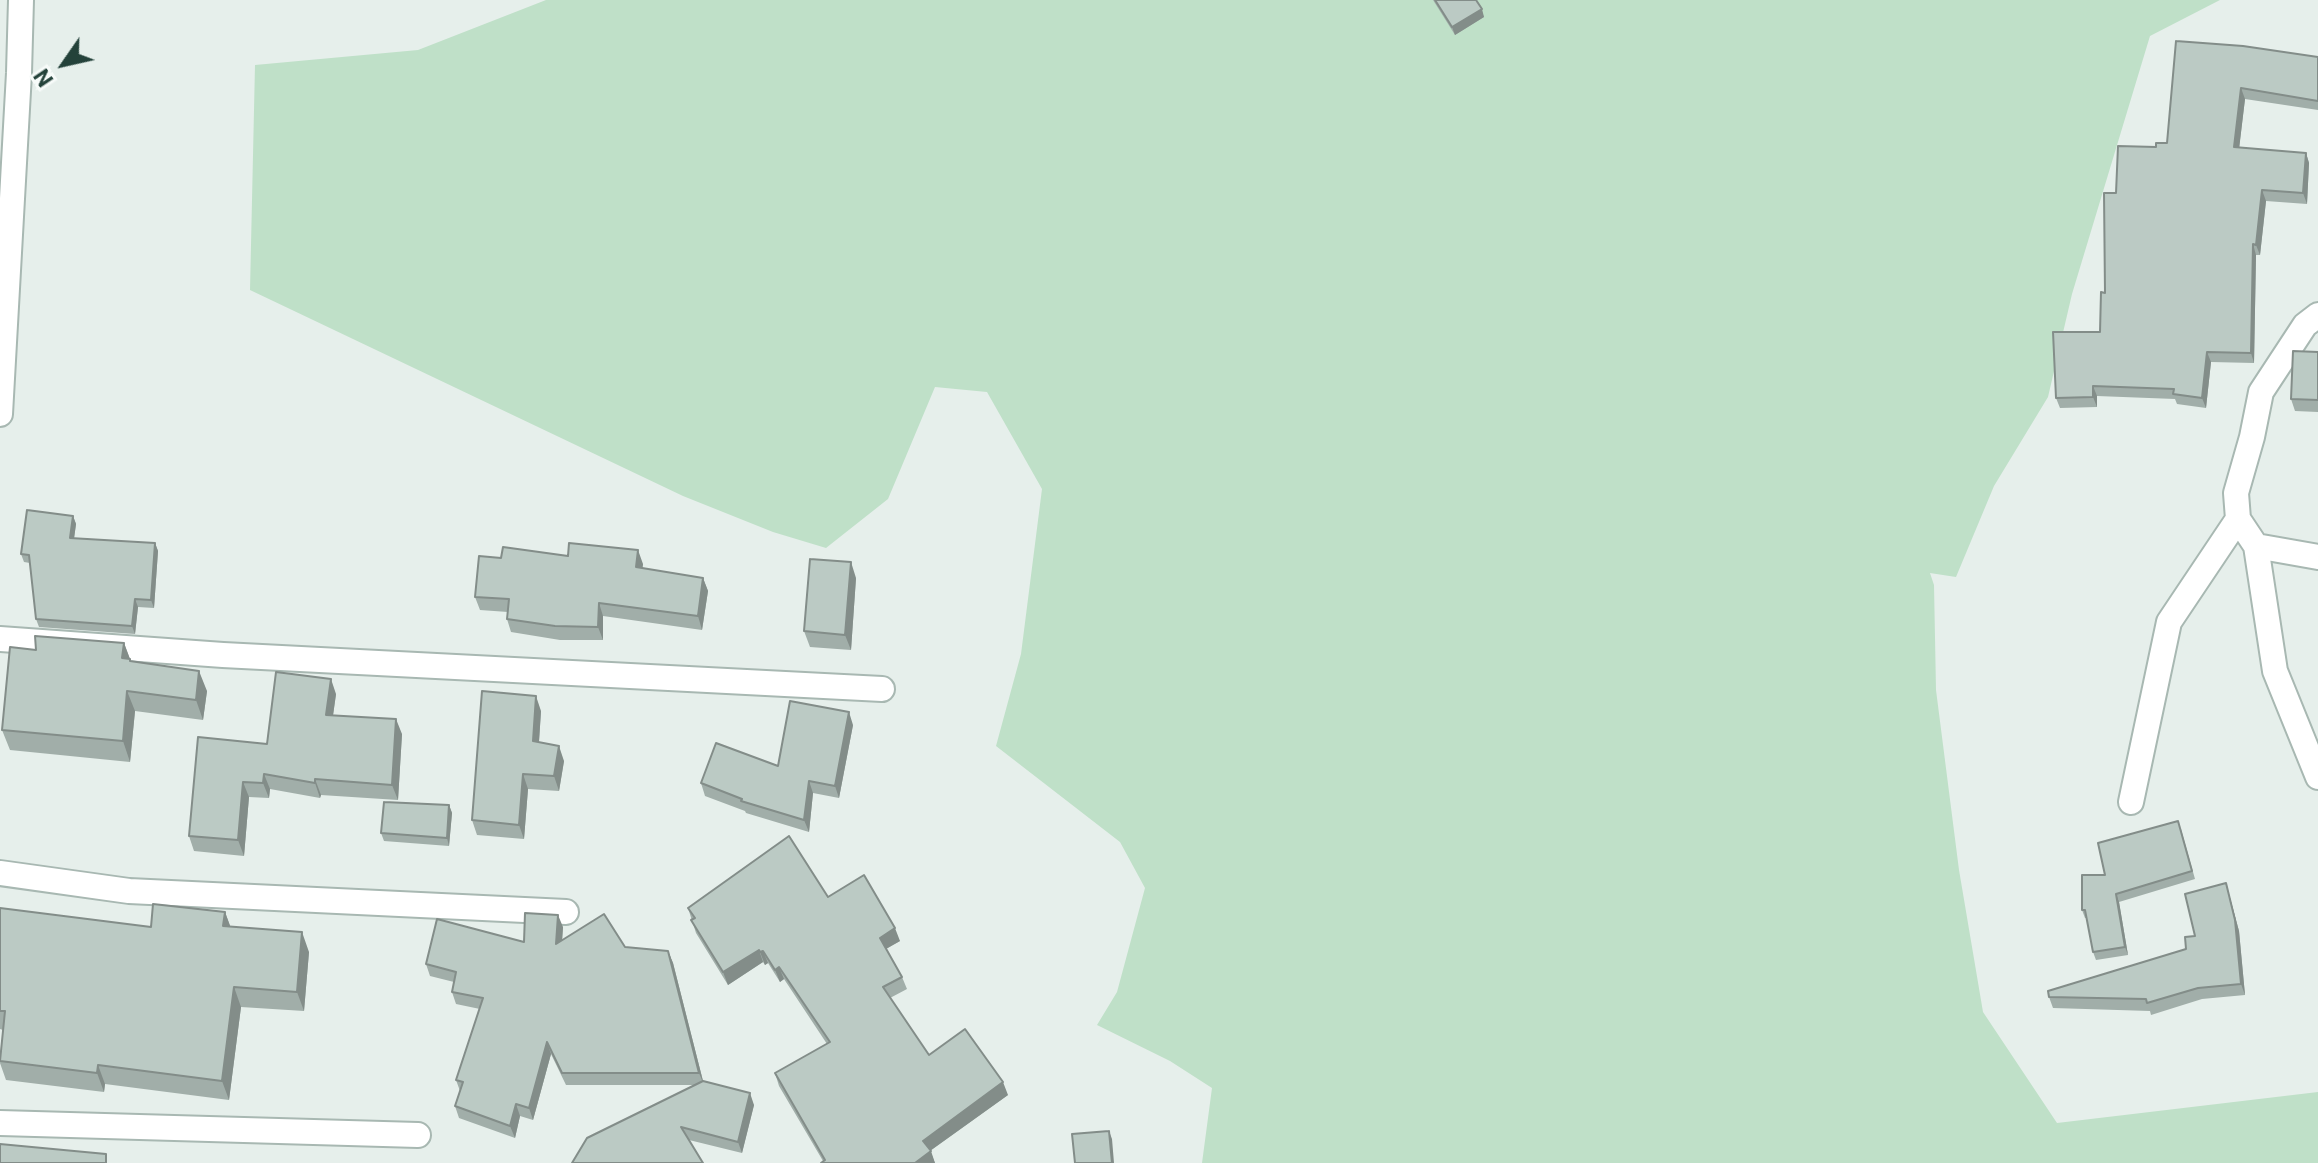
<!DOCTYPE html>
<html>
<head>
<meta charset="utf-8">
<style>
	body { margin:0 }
	#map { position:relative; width:2318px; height:1163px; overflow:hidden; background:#e6efeb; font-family:Roboto,sans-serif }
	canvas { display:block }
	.north { position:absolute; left:24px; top:24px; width:80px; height:80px; -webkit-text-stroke:6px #f7fbf9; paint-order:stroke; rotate:236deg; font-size:22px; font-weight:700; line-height:32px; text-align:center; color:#24423a }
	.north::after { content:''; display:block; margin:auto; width:28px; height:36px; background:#24423a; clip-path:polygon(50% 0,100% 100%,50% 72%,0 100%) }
</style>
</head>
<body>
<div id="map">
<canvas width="2318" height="1163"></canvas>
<div class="north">N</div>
</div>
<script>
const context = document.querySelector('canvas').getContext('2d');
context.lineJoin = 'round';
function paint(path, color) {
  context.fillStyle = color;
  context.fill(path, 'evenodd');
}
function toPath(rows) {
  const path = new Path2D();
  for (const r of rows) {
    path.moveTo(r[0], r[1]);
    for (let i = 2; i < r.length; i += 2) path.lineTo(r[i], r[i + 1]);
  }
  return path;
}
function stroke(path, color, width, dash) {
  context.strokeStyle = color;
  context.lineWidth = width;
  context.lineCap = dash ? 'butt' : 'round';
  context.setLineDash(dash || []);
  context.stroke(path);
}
paint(toPath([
	[546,0,2220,0,2150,36,2072,294,2048,397,1994,486,1956,577,1930,573,1934,585,1936,690,1959,870,1983,1012,2057,1123,2318,1092,2318,1163,1202,1163,1212,1088,1170,1061,1097,1025,1117,992,1145,888,1120,842,996,746,1021,654,1042,489,987,392,935,387,888,499,826,548,773,532,683,496,250,290,255,65,418,50]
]), '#bfe0c8');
const minor = toPath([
	[2318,315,2305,325,2261,392,2252,437,2236,493,2238,519,2256,546,2318,557],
	[2256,546,2275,671,2318,777],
	[0,639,223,655,882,689],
	[2131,802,2169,622,2238,519],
	[0,873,129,891,566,912],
	[0,1123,418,1135]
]);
const tertiary = toPath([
	[0,414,19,73,21,0]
]);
stroke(minor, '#a8b8b2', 28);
stroke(tertiary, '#a8b8b2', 28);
stroke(minor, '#fff', 24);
stroke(tertiary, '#fff', 24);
paint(toPath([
	[1433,0,1476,0,1484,17,1455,35],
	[2176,41,2318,57,2318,110,2245,99,2239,148,2306,153,2309,163,2307,204,2266,201,2260,255,2256,255,2254,363,2211,362,2206,408,2177,404,2175,399,2097,396,2097,407,2060,408,2056,398,2100,332,2116,193,2156,147,2167,143],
	[2318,352,2318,412,2295,411,2291,399],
	[73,516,76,524,74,538,155,543,158,551,154,608,138,607,135,634,39,627,36,619,30,563,24,562,21,554],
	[568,556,643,564,642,568,703,578,708,591,702,630,603,616,603,640,560,640,511,632,507,619,508,612,480,610,475,597,501,558],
	[856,578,851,650,810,647,804,631],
	[124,643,131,662,207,691,203,720,135,711,130,762,10,750,2,730,36,650],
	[336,694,333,715,402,734,398,800,321,795,320,798,270,789,269,798,249,797,244,856,194,851,189,836,267,744],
	[541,711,539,742,564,761,559,791,528,789,524,839,477,835,472,820],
	[853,725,839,798,813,793,809,832,746,813,745,811,705,796,701,783,778,766],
	[449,805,452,813,449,846,384,841,381,833],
	[2181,829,2195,879,2119,902,2128,955,2096,960,2093,952,2087,918,2085,918,2082,910,2105,875],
	[2226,883,2239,931,2245,995,2202,999,2151,1015,2150,1011,2053,1008,2049,997,2186,949],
	[828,897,900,941,886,949,902,977,907,989,890,998,929,1055,1008,1095,930,1151,935,1163,821,1163,823,1161,779,1086,775,1073,827,1044,784,979,780,982,768,963,765,965,763,962,728,985,696,933,688,908],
	[0,908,151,927,225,912,230,926,309,952,304,1011,241,1007,229,1100,105,1084,104,1092,6,1080,0,1063,3,1030,0,1029],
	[563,927,562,941,668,951,673,963,703,1081,754,1105,742,1153,689,1140,572,1163,694,1085,566,1085,551,1054,533,1120,520,1116,515,1138,459,1118,455,1106,460,1091,456,1080,480,1009,456,1004,452,992,454,982,430,976,426,964,524,942]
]), '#a1aea9');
paint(toPath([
	[1482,9,1484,17,1455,35,1452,27],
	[2241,88,2245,99,2238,158,2234,147],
	[2306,153,2309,163,2307,204,2303,193],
	[2262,190,2266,201,2260,255,2256,245],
	[2253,244,2256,255,2254,363,2251,353],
	[2207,352,2211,362,2206,408,2202,398],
	[2093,386,2097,396,2097,407,2093,397],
	[73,516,76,524,73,546,70,538],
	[155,543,158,551,154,608,151,600],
	[638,550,643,564,641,580,636,567],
	[851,562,856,578,851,650,845,635],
	[703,578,708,591,702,630,698,616],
	[135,599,138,607,135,634,132,626],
	[599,603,603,616,603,640,598,627],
	[124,643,130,659,137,680,122,658],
	[199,671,207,691,203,720,196,700],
	[331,679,336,694,331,730,326,715],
	[127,691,135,711,130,762,123,741],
	[536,696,541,711,538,756,533,741],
	[849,712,853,725,839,798,835,786],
	[396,719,402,734,398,800,392,785],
	[559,746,564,761,559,791,554,776],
	[264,774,270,789,269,798,263,783],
	[523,774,528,789,524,839,519,825],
	[315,779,321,795,320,798,315,783],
	[809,781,813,793,809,832,804,820],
	[243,782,249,797,244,856,238,840],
	[449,805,452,813,449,846,447,838],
	[2226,883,2239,931,2245,995,2241,984],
	[2116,894,2119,902,2128,955,2125,947],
	[225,912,232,931,223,926],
	[558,915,563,927,561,956,556,944],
	[895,928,900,941,884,950,880,938],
	[302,932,309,952,304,1011,297,992],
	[759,950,763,962,728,985,723,972],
	[668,951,673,963,704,1085,699,1073],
	[763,951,768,963,765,965,760,952],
	[779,967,784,979,780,982,775,970],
	[234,987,241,1007,229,1100,222,1081],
	[547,1042,551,1054,533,1120,529,1108],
	[98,1065,105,1084,104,1092,97,1073],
	[1003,1082,1008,1095,927,1153,923,1141],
	[750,1093,754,1105,742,1153,738,1142],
	[516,1104,520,1116,515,1138,510,1126],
	[1109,1131,1112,1139,1114,1163,1112,1163],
	[931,1151,935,1163,915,1163]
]), '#838d89');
const building = toPath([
	[1435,0,1476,0,1482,9,1452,27,1435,0],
	[2176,41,2243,46,2318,57,2318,101,2241,88,2234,147,2306,153,2303,193,2262,190,2256,245,2253,244,2251,353,2207,352,2202,398,2173,394,2174,389,2093,386,2093,397,2056,398,2053,332,2100,332,2101,292,2105,293,2104,193,2116,193,2118,146,2156,147,2156,143,2167,143,2176,41],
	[2293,351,2318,352,2318,400,2291,399,2293,351],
	[27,510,73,516,70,538,155,543,151,600,135,599,132,626,36,619,29,555,21,554,27,510],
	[569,543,638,550,636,567,703,578,698,616,599,603,598,627,555,626,507,619,509,599,475,597,479,556,501,558,503,547,568,556,569,543],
	[810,559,851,562,845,635,804,631,810,559],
	[35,636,124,643,122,658,130,659,130,661,199,671,196,700,127,691,123,741,2,730,10,647,36,650,35,636],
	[276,672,331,679,326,715,396,719,392,785,315,779,315,783,264,774,263,783,243,782,238,840,189,836,198,737,267,744,276,672],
	[482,691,536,696,533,741,559,746,554,776,523,774,519,825,472,820,482,691],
	[790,701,849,712,835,786,809,781,804,820,741,801,742,799,701,783,716,743,778,766,790,701],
	[384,802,449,805,447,838,381,833,384,802],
	[2178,821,2192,871,2116,894,2125,947,2093,952,2085,910,2082,910,2082,875,2105,875,2098,843,2178,821],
	[789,836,828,897,864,875,895,928,880,938,902,977,883,987,929,1055,965,1029,1003,1082,923,1141,931,1151,915,1163,821,1163,825,1160,775,1073,830,1042,779,967,775,970,763,951,760,952,759,950,723,972,691,920,695,918,688,908,789,836],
	[2226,883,2235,920,2241,984,2198,988,2147,1003,2146,999,2049,997,2048,991,2186,949,2185,937,2195,936,2185,894,2226,883],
	[153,904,225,912,223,926,302,932,297,992,234,987,222,1081,98,1065,97,1073,0,1061,5,1011,0,1011,0,908,151,927,153,904],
	[525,913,558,915,556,944,604,914,625,947,668,951,699,1073,562,1073,547,1042,529,1108,516,1104,510,1126,455,1106,463,1082,456,1080,483,998,452,992,456,972,426,964,437,919,524,942,525,913],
	[703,1081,750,1093,738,1142,681,1127,703,1163,572,1163,587,1138,703,1081],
	[1109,1131,1112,1163,1075,1163,1072,1134,1109,1131],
	[0,1144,106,1154,106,1163,0,1163,0,1144]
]);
paint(building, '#bbcac4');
stroke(building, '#838d89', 2);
</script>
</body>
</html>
